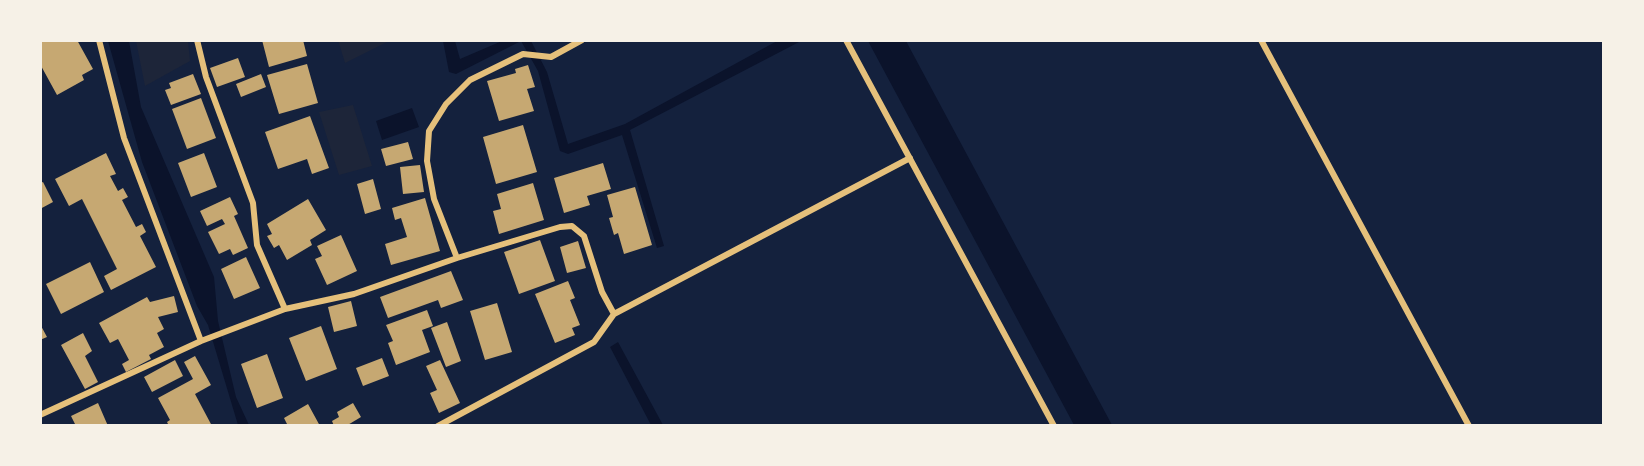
<!DOCTYPE html>
<html>
<head>
<meta charset="utf-8">
<style>
	body { margin:0 }
	#map { position:relative; width:1644px; height:466px; overflow:hidden; background:#14213d; font-family:"DejaVu Sans",sans-serif }
	canvas { display:block }
	.frame { position:absolute; inset:0; border:42px solid #f6f1e7; pointer-events:none }
</style>
</head>
<body>
<div id="map">
<canvas width="1644" height="466"></canvas>
<div class="frame"></div>
</div>
<script>
const context = document.querySelector('canvas').getContext('2d');
context.lineJoin = 'round';
function paint(path, color) {
  context.fillStyle = color;
  context.fill(path, 'evenodd');
}
function toPath(rows) {
  const path = new Path2D();
  for (const r of rows) {
    path.moveTo(r[0], r[1]);
    for (let i = 2; i < r.length; i += 2) path.lineTo(r[i], r[i + 1]);
  }
  return path;
}
function stroke(path, color, width, dash) {
  context.strokeStyle = color;
  context.lineWidth = width;
  context.lineCap = dash ? 'butt' : 'round';
  context.setLineDash(dash || []);
  context.stroke(path);
}
paint(toPath([
	[338,40,389,40,389,41,345,63],
	[136,41,188,41,190,61,145,86],
	[353,105,372,166,339,175,319,112]
]), '#1d2539');
paint(toPath([
	[108,41,129,41,141,107,214,277,218,321,236,397,249,425,238,425,208,325,197,306,142,162],
	[443,41,455,41,460,59,502,41,531,41,547,72,568,144,625,124,777,41,801,41,630,130,664,246,657,248,622,135,568,154,560,151,538,71,521,41,456,74,449,72],
	[868,41,906,41,1112,425,1074,425],
	[412,108,419,127,382,140,376,121],
	[618,342,663,425,651,425,610,347]
]), '#0b132b');
paint(toPath([
	[77,40,93,69,82,75,84,80,57,95,40,64,40,42],
	[262,40,303,40,307,56,269,67],
	[238,58,245,77,217,87,210,68],
	[307,64,318,103,279,114,267,75],
	[528,65,535,87,527,89,534,111,499,121,487,81,516,73,515,69],
	[193,74,201,94,171,105,165,90,171,88,169,83],
	[261,74,266,87,241,97,236,84],
	[201,98,216,138,187,149,172,109],
	[310,116,329,168,312,174,307,159,278,169,265,132],
	[523,125,537,172,496,184,483,137],
	[408,142,413,159,386,166,381,149],
	[106,153,116,174,110,176,118,191,123,188,128,197,122,200,136,227,142,224,146,232,140,236,156,267,111,290,104,276,117,269,82,199,69,206,55,179],
	[204,153,217,187,191,197,178,163],
	[603,163,611,189,587,196,590,205,564,213,554,178],
	[420,165,424,192,403,194,400,167],
	[373,179,381,209,365,214,357,184],
	[43,182,53,202,40,209,40,183],
	[533,183,544,220,499,234,493,211,501,209,497,194],
	[635,187,652,245,624,254,618,233,614,235,609,218,613,217,607,195],
	[230,197,238,214,234,216,248,248,233,255,230,249,219,254,208,232,225,224,222,219,207,226,200,211],
	[425,198,440,251,391,265,385,244,407,237,401,218,395,220,392,208],
	[308,199,326,230,310,240,312,245,287,260,279,245,274,248,267,236,272,234,267,224],
	[341,235,357,271,327,285,315,259,322,256,317,246],
	[540,240,555,281,519,294,504,252],
	[578,241,586,268,567,273,560,247],
	[246,257,260,288,234,299,221,269],
	[90,262,104,292,61,314,46,284],
	[451,271,463,300,441,308,438,300,388,318,380,297],
	[568,281,575,298,570,300,580,325,572,328,575,335,555,343,535,294],
	[174,296,178,312,158,317,164,329,157,333,164,347,149,355,151,359,126,372,122,364,129,360,118,339,110,343,99,323,147,297,150,302],
	[351,301,357,326,334,332,328,307],
	[497,303,512,352,485,360,470,311],
	[427,310,433,326,422,330,430,352,396,365,388,343,393,341,386,325],
	[447,322,461,361,446,367,431,328],
	[40,324,47,337,40,340],
	[321,326,337,369,306,381,289,338],
	[83,333,92,351,85,356,98,382,85,389,61,345],
	[267,354,283,398,257,408,241,364],
	[195,356,211,385,195,394,212,426,169,426,167,422,170,420,158,398,193,379,184,362],
	[382,358,389,376,363,386,356,368],
	[175,360,183,376,152,392,144,377],
	[440,360,460,403,439,413,430,393,437,390,426,366],
	[98,403,108,426,76,426,71,416],
	[353,403,361,417,346,426,334,426,332,421,339,417,337,412],
	[308,404,320,426,288,426,284,418]
]), '#c6a872');
stroke(toPath([
	[99,40,124,138,201,341],
	[846,40,1054,426],
	[1261,40,1469,426],
	[457,258,434,199,427,161,429,131,446,104,470,80,523,54,551,57,582,40],
	[285,309,354,294,457,258,560,227,572,226,584,236,602,292,614,314],
	[40,415,201,341,285,309,257,245,253,203,206,77,197,40],
	[438,426,594,342,614,314,910,158]
]), '#e5c07b', 6);
</script>
</body>
</html>
